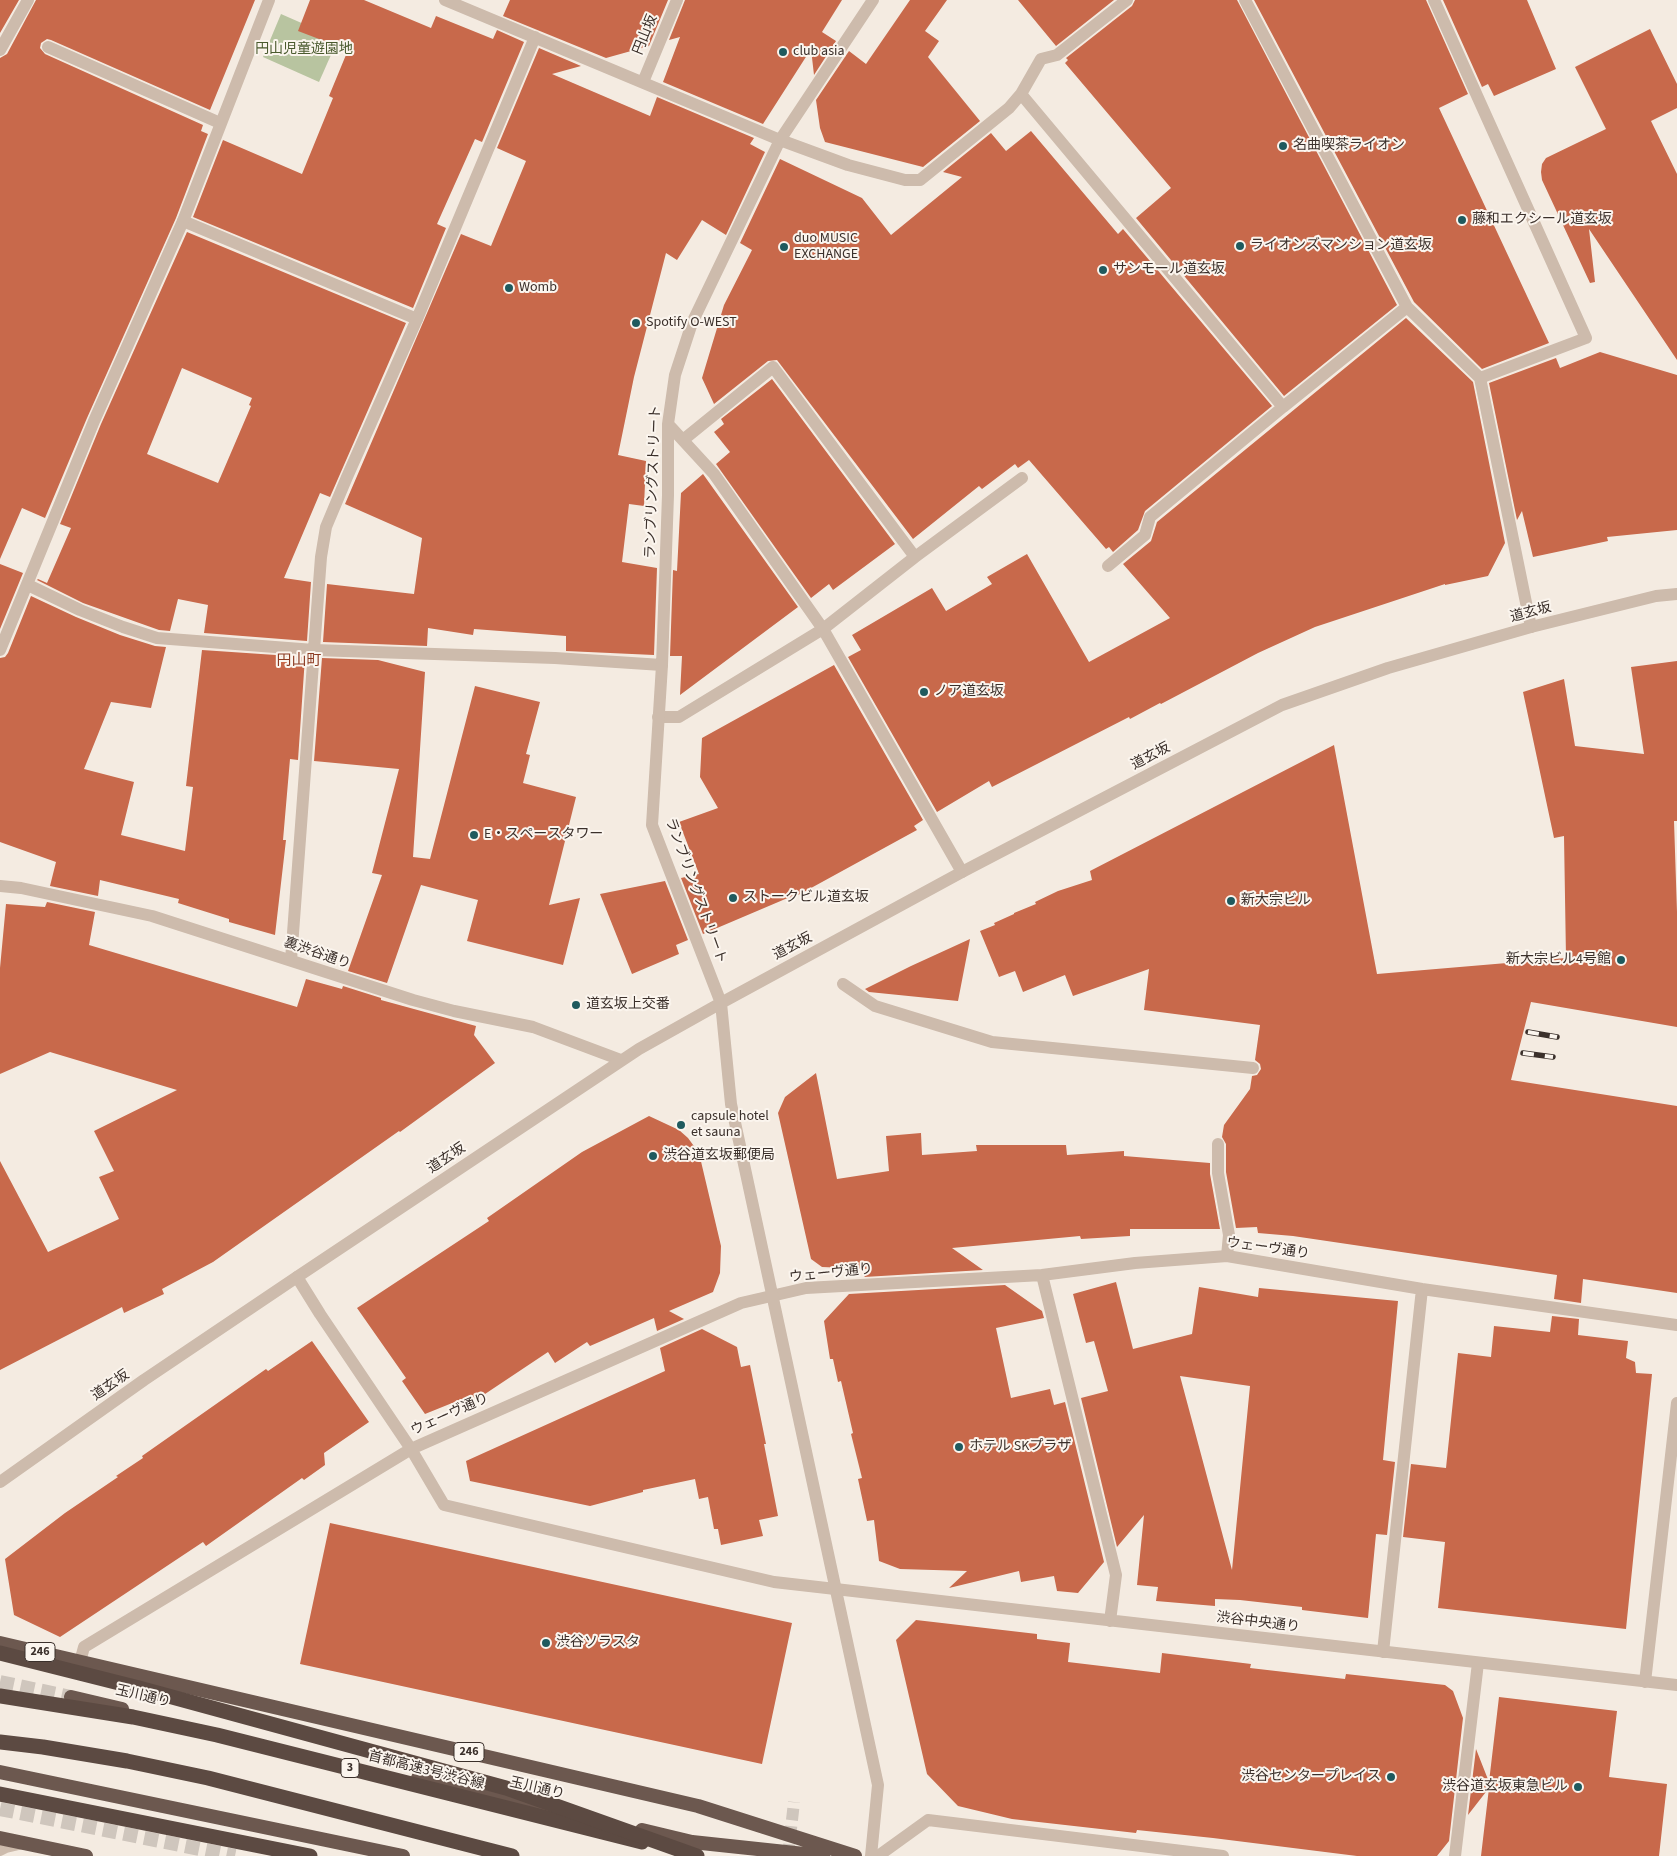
<!DOCTYPE html>
<html>
<head>
<meta charset="utf-8">
<style>
	body { margin:0 }
	canvas { display:block; background:#f4ebe1 }
</style>
</head>
<body>
<canvas width="1677" height="1856"></canvas>
<script>
const context = document.querySelector('canvas').getContext('2d');
context.lineJoin = 'round';
function paint(path, color) {
  context.fillStyle = color;
  context.fill(path, 'evenodd');
}
function toPath(rows) {
  const path = new Path2D();
  for (const r of rows) {
    path.moveTo(r[0], r[1]);
    for (let i = 2; i < r.length; i += 2) path.lineTo(r[i], r[i + 1]);
  }
  return path;
}
function stroke(path, color, width, dash) {
  context.strokeStyle = color;
  context.lineWidth = width;
  context.lineCap = dash ? 'butt' : 'round';
  context.setLineDash(dash || []);
  context.stroke(path);
}
function write(font, color, halo, rows, align = 'center') {
  context.font = font + ' "Source Sans 3","Noto Sans JP",sans-serif';
  context.lineWidth = 4;
  context.setLineDash([]);
  context.textBaseline = 'middle';
  context.strokeStyle = halo;
  context.fillStyle = color;
  for (const [text, x, y, turn = 0] of rows) {
    context.save();
    context.translate(x, y);
    context.rotate((+turn || 0) * Math.PI / 180);
    context.textAlign = isNaN(turn) ? turn : align;
    if (halo) context.strokeText(text, 0, 0);
    context.fillText(text, 0, 0);
    context.restore();
  }
}
paint(toPath([
	[281,14,338,39,319,82,263,57]
]), '#b8c4a0');
paint(toPath([
	[0,0,19,0,0,33],
	[36,0,255,0,210,110,51,40,47,39,41,43,40,48,45,54,203,125,201,131,208,134,176,218,87,418,45,518,22,508,0,559,0,58,7,54],
	[310,0,364,0,431,28,436,16,493,39,497,30,524,42,482,142,475,139,437,224,446,228,413,308,193,217,223,140,302,174,333,98,329,96,348,50,298,31],
	[510,0,668,0,649,46,606,58,503,16],
	[685,0,842,0,822,32,836,41,814,75,811,49,763,124,663,82,680,37,669,40],
	[910,0,947,0,925,31,939,41,928,57,980,121,923,167,825,142,820,128,816,100,849,51,866,64],
	[1018,0,1114,0,1056,46],
	[1135,0,1237,0,1397,305,1284,396,1136,218,1171,188,1065,63,1068,60,1066,58,1132,6],
	[1254,0,1426,0,1468,94,1439,108,1549,343,1482,369,1414,302],
	[1443,0,1527,0,1556,69,1494,96,1488,84,1482,87],
	[1650,29,1677,84,1677,108,1651,121,1677,174,1677,360,1589,229,1595,282,1590,283,1542,180,1541,172,1542,164,1546,158,1606,129,1575,67],
	[539,48,581,66,552,74,650,116,657,97,754,138,750,144,765,152,726,235,702,220,677,260,666,253,634,377,618,455,646,461,644,506,629,504,622,562,657,568,654,655,566,651,566,636,474,629,473,635,428,628,427,646,323,642,327,584,414,594,422,538,345,504,461,234,491,246,526,161,497,148],
	[1031,131,1118,234,1123,229,1272,406,1145,511,1138,530,1113,552,1109,547,1106,549,1029,460,1018,468,1015,464,982,489,979,486,913,539,777,360,768,361,714,404,702,378,724,305,752,250,740,243,780,159,862,198,891,235,962,177,943,172,991,133,1006,151],
	[187,232,406,323,330,497,320,493,284,578,311,582,307,641,204,633,208,605,178,599,170,631,159,630,83,603,37,580,38,579,47,583,71,528,60,524,101,424],
	[182,368,252,398,249,405,251,406,218,483,147,454],
	[1406,318,1473,382,1505,543,1488,576,1445,585,1445,584,1315,627,1258,653,1161,704,1160,703,1130,719,1129,717,992,787,989,781,937,812,848,657,861,650,852,635,932,588,946,611,992,584,987,577,1027,554,1089,662,1170,618,1123,564,1151,541,1157,522],
	[1600,352,1677,375,1677,530,1607,537,1608,541,1533,557,1522,511,1517,520,1489,383,1556,358,1560,368],
	[772,379,895,544,833,590,829,584,811,598,716,464,730,452,714,432,724,424,721,419],
	[703,474,798,607,680,695,682,656,670,656,673,570,677,571,681,493],
	[0,564,23,573,0,629],
	[31,596,76,617,120,635,155,646,166,647,151,708,111,702,84,769,134,782,121,835,185,851,193,787,186,786,202,650,305,657,298,760,290,759,283,840,286,840,275,935,229,922,229,919,178,903,179,899,100,880,98,896,50,886,56,862,0,842,0,658,5,657,8,653],
	[322,658,378,660,425,672,413,857,430,859,475,686,540,702,526,754,530,755,523,783,576,797,549,905,580,898,563,965,467,941,478,900,421,885,387,983,348,971,382,875,372,873,399,769,314,761],
	[1677,661,1677,821,1674,821,1677,912,1677,1027,1531,1002,1511,1080,1677,1106,1677,1293,1583,1279,1581,1303,1554,1299,1557,1275,1293,1236,1258,1233,1257,1227,1236,1228,1226,1172,1226,1144,1222,1137,1224,1125,1250,1089,1252,1076,1257,1075,1261,1069,1260,1064,1255,1060,1260,1025,1144,1010,1149,969,1073,996,1065,975,1023,992,1015,971,999,977,980,931,995,925,994,923,1014,914,1014,913,1036,904,1035,902,1058,891,1092,880,1090,871,1334,745,1377,974,1566,958,1564,836,1554,838,1523,692,1564,679,1575,746,1644,754,1631,667],
	[834,665,923,820,914,826,917,830,791,899,790,897,703,934,681,878,699,874,679,822,718,808,700,777,702,738],
	[665,881,688,940,676,945,679,954,632,974,600,894],
	[47,902,95,912,89,945,297,1007,306,979,342,989,343,986,381,998,381,1000,476,1026,474,1035,495,1063,400,1132,399,1131,213,1262,162,1289,164,1294,124,1313,122,1307,0,1370,0,1161,48,1252,119,1219,99,1177,114,1171,94,1131,177,1090,50,1052,0,1074,0,968,6,904,45,907],
	[970,939,958,1001,869,992,865,989,911,966],
	[816,1073,837,1179,889,1171,886,1136,921,1133,922,1155,977,1151,976,1145,1066,1145,1067,1155,1124,1151,1124,1156,1210,1163,1210,1174,1220,1229,1130,1229,1130,1236,1081,1239,1080,1236,952,1248,983,1270,864,1277,871,1269,822,1267,811,1259,778,1113,785,1097],
	[649,1116,679,1130,688,1138,699,1153,721,1246,720,1273,713,1292,669,1311,684,1319,657,1331,654,1318,590,1346,587,1342,555,1363,548,1352,476,1400,472,1395,425,1414,402,1381,406,1378,357,1308,489,1221,487,1218,582,1152],
	[1116,1282,1133,1349,1192,1334,1199,1287,1258,1297,1259,1288,1398,1301,1383,1460,1395,1462,1387,1535,1376,1534,1368,1618,1302,1610,1302,1607,1240,1600,1215,1599,1215,1606,1156,1601,1158,1587,1137,1585,1144,1515,1117,1547,1081,1398,1108,1391,1094,1341,1086,1343,1073,1294],
	[1180,1376,1250,1386,1232,1570],
	[1005,1285,1042,1311,1044,1318,996,1328,1011,1398,1050,1389,1054,1405,1065,1402,1104,1562,1078,1593,1057,1591,1054,1576,1021,1582,1019,1571,949,1588,967,1571,900,1569,879,1561,874,1520,867,1521,858,1479,862,1478,851,1434,853,1433,841,1381,838,1382,833,1359,830,1359,824,1321,849,1294],
	[1552,1316,1579,1319,1578,1335,1628,1341,1626,1358,1635,1362,1636,1373,1652,1374,1626,1629,1438,1608,1445,1542,1403,1537,1411,1464,1446,1468,1458,1353,1491,1357,1494,1326,1550,1332],
	[702,1329,737,1347,741,1367,750,1365,766,1444,764,1444,778,1516,759,1520,763,1536,721,1545,718,1529,714,1529,708,1497,699,1499,695,1479,643,1490,643,1492,590,1506,470,1481,466,1461,665,1371,660,1348],
	[312,1341,369,1422,324,1453,325,1465,304,1480,302,1478,206,1546,203,1542,60,1637,14,1615,5,1559,65,1513,118,1477,116,1476,143,1458,142,1456,266,1369,268,1371],
	[330,1523,792,1623,762,1764,300,1664],
	[916,1620,1037,1634,1037,1639,1070,1643,1068,1662,1160,1673,1162,1653,1251,1664,1250,1668,1345,1679,1346,1674,1445,1685,1453,1691,1463,1718,1449,1841,1437,1856,1357,1856,1213,1838,1137,1830,1136,1833,1012,1819,958,1806,927,1774,896,1640],
	[1499,1697,1617,1711,1609,1777,1667,1784,1659,1856,1481,1856,1489,1788,1468,1815,1476,1749,1489,1782]
]), '#c8694b');
stroke(toPath([
	[788,1856,794,1802]
]), '#cfc6bd', 12, [12, 6]);
stroke(toPath([
	[0,1682,71,1697],
	[0,1809,235,1856]
]), '#cfc6bd', 14, [14, 7]);
stroke(toPath([
	[48,47,220,123],
	[183,221,417,319],
	[291,960,314,650],
	[843,984,875,1006,992,1042,1253,1068],
	[1218,1144,1218,1173,1229,1235,1227,1256]
]), '#cdbbac', 12);
stroke(toPath([
	[445,0,780,140,848,165,905,180,920,180,1009,108,1021,94,1041,59,1057,55,1127,0],
	[1434,0,1586,338,1480,378],
	[0,50,28,0],
	[643,82,677,0],
	[1021,94,1283,407,1407,307,1245,0],
	[1407,307,1480,378,1531,627],
	[668,424,714,474,823,629,962,872],
	[683,440,773,367,915,557],
	[1108,566,1145,535,1150,517,1283,407],
	[28,585,80,610,123,627,157,638,314,650,555,658,662,665,668,495,668,424,675,375,692,323,780,140,873,0],
	[0,650,94,421,183,221,269,0],
	[314,650,321,557,326,527,347,477,417,319,535,37],
	[658,717,679,717,823,629,915,557,1022,478],
	[0,886,21,888,152,916,413,1000,454,1011,533,1027,621,1060],
	[1042,1275,1116,1575,1110,1621],
	[297,1277,320,1314,411,1449,444,1505,774,1582,1677,1685],
	[1383,1652,1422,1289],
	[80,1662,84,1647,411,1449,741,1303,806,1288,1042,1275,1135,1263,1227,1256,1422,1289,1677,1325],
	[1645,1682,1677,1403],
	[0,1850,6,1847,23,1843],
	[878,1856,928,1820,1223,1856],
	[1455,1856,1478,1663]
]), '#cdbbac', 12);
stroke(toPath([
	[662,665,652,825,721,1003,731,1104,878,1785,871,1856],
	[0,1482,144,1380,297,1277,639,1049,721,1003,962,872,1282,705,1388,668,1531,627,1656,596,1677,594]
]), '#cdbbac', 12);
stroke(toPath([
	[0,1643,698,1806,855,1856],
	[71,1697,122,1709],
	[0,1772,403,1856],
	[418,1778,545,1808],
	[642,1830,692,1842,823,1856],
	[0,1838,86,1856]
]), '#6c584f', 14);
stroke(toPath([
	[0,1696,133,1717,217,1735,642,1842],
	[0,1742,43,1747,127,1761,208,1778,512,1856],
	[0,1794,310,1856]
]), '#5c4a42', 15);
const rail = toPath([
	[1528,1032,1557,1037],
	[1523,1053,1553,1057]
]);
stroke(rail, '#3b302b', 5.5);
stroke(rail, '#fbf5ee', 4, [11]);
stroke(toPath([
	[0,1653,139,1688,506,1788,697,1856]
]), '#5c4a42', 15);
for (const [x, y, r, color] of [
	[783,52,5,"#1f5a5e"],
	[1283,146,5,"#1f5a5e"],
	[1462,220,5,"#1f5a5e"],
	[1240,246,5,"#1f5a5e"],
	[784,247,5,"#1f5a5e"],
	[1103,270,5,"#1f5a5e"],
	[509,288,5,"#1f5a5e"],
	[636,323,5,"#1f5a5e"],
	[924,692,5,"#1f5a5e"],
	[474,835,5,"#1f5a5e"],
	[733,898,5,"#1f5a5e"],
	[1231,901,5,"#1f5a5e"],
	[1621,960,5,"#1f5a5e"],
	[576,1005,5,"#1f5a5e"],
	[681,1125,5,"#1f5a5e"],
	[653,1156,5,"#1f5a5e"],
	[959,1447,5,"#1f5a5e"],
	[546,1643,5,"#1f5a5e"],
	[1391,1777,5,"#1f5a5e"],
	[1578,1787,5,"#1f5a5e"]
]) {
  const dot = new Path2D();
  dot.arc(x, y, r, 0, 2 * Math.PI);
  context.fillStyle = color;
  context.fill(dot);
  stroke(dot, '#fbf5ee', 2);
}
for (const [x, y, w] of [
	[40,1652,30],
	[469,1752,30],
	[350,1768,18]
]) {
  const box = new Path2D();
  box.roundRect(x - w / 2, y - 9.5, w, 19, 4);
  context.fillStyle = '#fbf5ee';
  context.fill(box);
  stroke(box, '#3b302b', 1);
}
write('bold 12px', '#3b302b', null, [
	["246",40,1652],
	["246",469,1752],
	["3",350,1768]
]);
write('14px', '#3b302b', '#fbf5ee', [
	["円山坂",646,35,-68],
	["ランブリングストリート",654,482,-88],
	["道玄坂",1531,613,-15],
	["道玄坂",1151,757,-28],
	["ランブリングストリート",695,891,70],
	["道玄坂",793,947,-28],
	["裏渋谷通り",317,954,19],
	["道玄坂",447,1159,-34],
	["ウェーヴ通り",1268,1249,8],
	["ウェーヴ通り",831,1274,-6],
	["道玄坂",111,1386,-35],
	["ウェーヴ通り",450,1415,-24],
	["渋谷中央通り",1258,1623,7],
	["玉川通り",143,1697,13],
	["首都高速3号渋谷線",426,1771,14],
	["玉川通り",537,1789,13]
]);
write('14px', '#4a5a2e', '#fbf5ee', [
	["円山児童遊園地",304,50]
]);
write('14px', '#3b302b', '#fbf5ee', [
	["club asia",793,52],
	["名曲喫茶ライオン",1293,146],
	["藤和エクシール道玄坂",1472,220],
	["duo MUSIC",794,239],
	["EXCHANGE",794,255],
	["ライオンズマンション道玄坂",1250,246],
	["サンモール道玄坂",1113,270],
	["Womb",519,288],
	["Spotify O-WEST",646,323],
	["ノア道玄坂",934,692],
	["E・スペースタワー",484,835],
	["ストークビル道玄坂",743,898],
	["新大宗ビル",1241,901],
	["新大宗ビル4号館",1611,960,"right"],
	["道玄坂上交番",586,1005],
	["capsule hotel",691,1117],
	["et sauna",691,1133],
	["渋谷道玄坂郵便局",663,1156],
	["ホテル SKプラザ",969,1447],
	["渋谷ソラスタ",556,1643],
	["渋谷センタープレイス",1381,1777,"right"],
	["渋谷道玄坂東急ビル",1568,1787,"right"]
], 'left');
write('15px', '#8c3b22', '#fbf5ee', [
	["円山町",299,662]
]);
</script>
</body>
</html>
